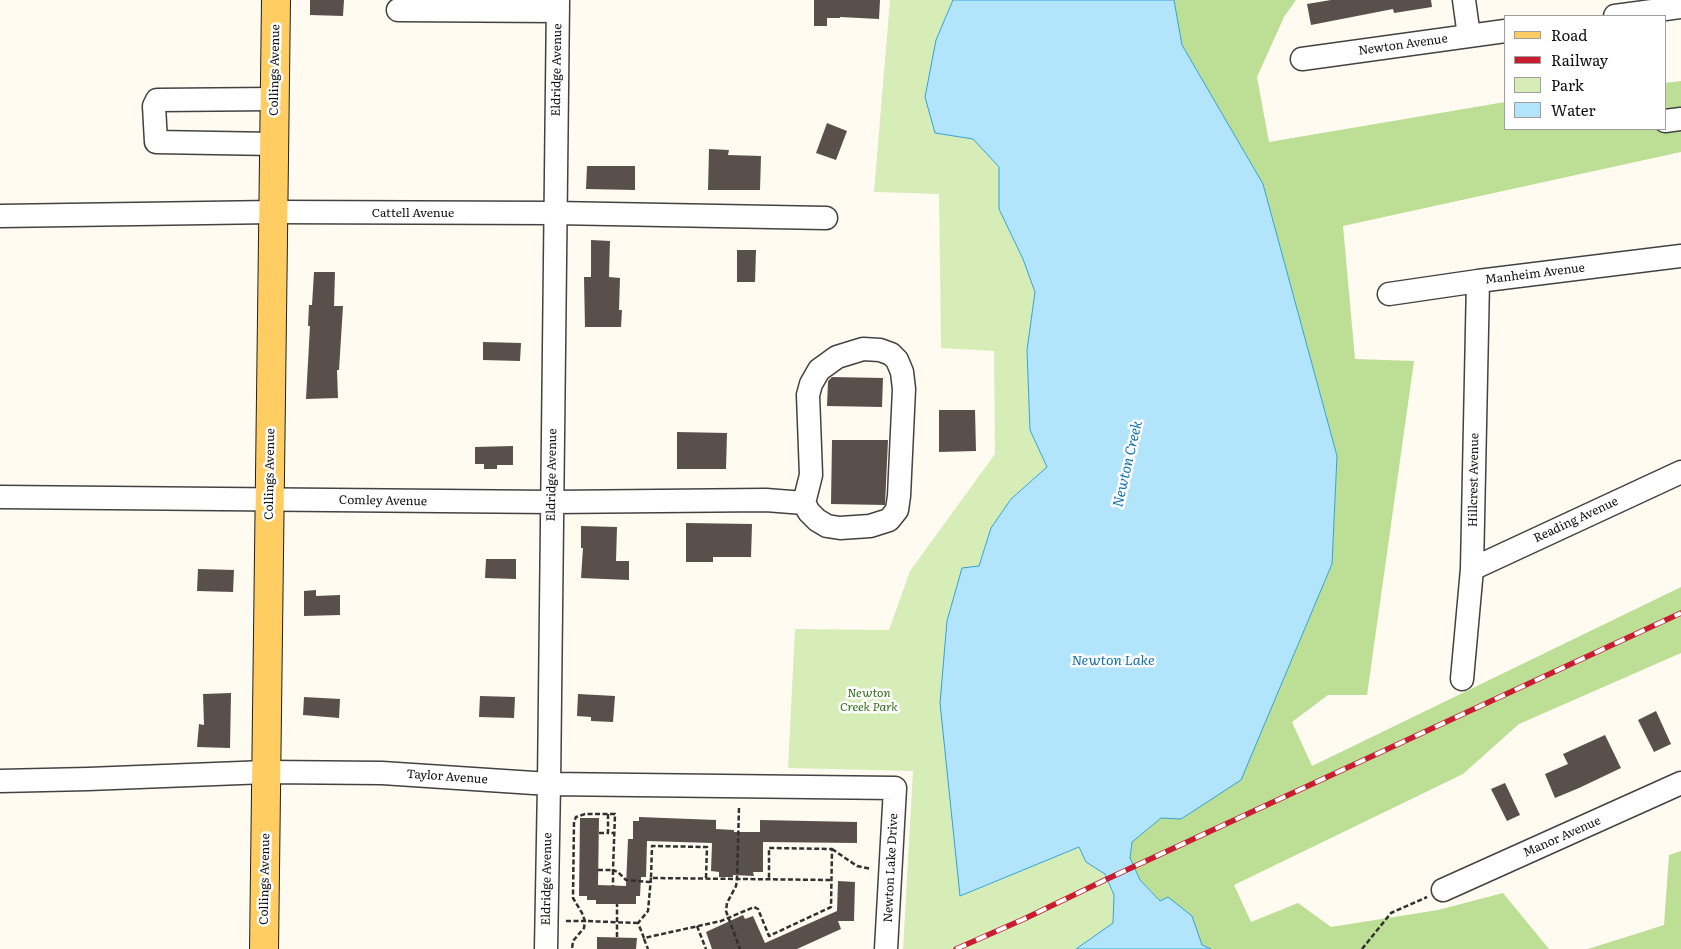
<!DOCTYPE html>
<html>
<head>
<meta charset="utf-8">
<style>
	body { margin:0 }
	#map { position:relative; width:1681px; height:949px; overflow:hidden; background:#fffbf1; font-family:Literata,serif }
	canvas { display:block }
	.legend { position:absolute; left:1504px; top:15px; width:162px; height:115px; box-sizing:border-box; background:#fff; border:1px solid #9f9f9f; margin:0; padding:6px 9px; list-style:none; font-size:15px; color:#0f0f0f }
	.legend li { display:flex; align-items:center; gap:10px; height:25px }
	.legend b { width:25px; border:1px solid #9f9f9f }
</style>
</head>
<body>
<div id="map">
<canvas width="1681" height="949"></canvas>
<ul class="legend">
<li><b style="height:6px;background:#ffcd61"></b>Road</li>
<li><b style="height:6px;background:#ca1c31"></b>Railway</li>
<li><b style="height:14px;background:#d7edb7"></b>Park</li>
<li><b style="height:14px;background:#b2e5fb"></b>Water</li>
</ul>
</div>
<script>
const context = document.querySelector('canvas').getContext('2d');
context.lineJoin = 'round';
function paint(path, color) {
  context.fillStyle = color;
  context.fill(path, 'evenodd');
}
function toPath(rows) {
  const path = new Path2D();
  for (const r of rows) {
    path.moveTo(r[0], r[1]);
    for (let i = 2; i < r.length; i += 2) path.lineTo(r[i], r[i + 1]);
  }
  return path;
}
function stroke(path, color, width, dash) {
  context.strokeStyle = color;
  context.lineWidth = width;
  context.lineCap = dash ? 'butt' : 'round';
  context.setLineDash(dash || []);
  context.stroke(path);
}
function write(font, color, halo, rows, align = 'center') {
  context.font = font + ' Literata,serif';
  context.lineWidth = 5;
  context.setLineDash([]);
  context.textBaseline = 'middle';
  context.strokeStyle = halo;
  context.fillStyle = color;
  for (const [text, x, y, turn = 0] of rows) {
    context.save();
    context.translate(x, y);
    context.rotate((+turn || 0) * Math.PI / 180);
    context.textAlign = isNaN(turn) ? turn : align;
    if (halo) context.strokeText(text, 0, 0);
    context.fillText(text, 0, 0);
    context.restore();
  }
}
paint(toPath([
	[890,0,953,0,936,40,935,133,973,139,999,167,999,209,1023,259,1035,292,1027,350,1030,430,1047,467,1011,499,991,528,979,566,961,896,1079,847,1086,862,1105,874,1114,895,1113,923,1076,949,903,949,913,771,788,768,795,629,889,630,910,571,995,454,994,351,941,348,939,194,874,192]
]), '#d7edb7');
paint(toPath([
	[1174,0,1296,0,1284,17,1257,77,1269,142,1505,102,1505,129,1665,129,1665,83,1681,81,1681,152,1343,226,1355,359,1414,361,1367,695,1328,695,1292,722,1312,766,1681,587,1681,653,1519,724,1463,774,1234,885,1251,922,1298,903,1331,927,1438,910,1503,893,1549,949,1211,949,1202,945,1192,916,1160,901,1140,880,1130,858,1132,842,1161,818,1181,819,1241,779,1332,564,1337,456,1263,184,1182,45],
	[1681,851,1681,949,1588,949,1664,925,1669,855]
]), '#bcdf95');
const water = toPath([
	[953,0,1174,0,1182,45,1263,184,1337,456,1332,564,1241,780,1181,819,1161,818,1132,842,1130,858,1140,880,1160,901,1168,897,1192,916,1202,945,1211,949,1076,949,1113,923,1114,895,1105,874,1086,862,1079,847,960,896,940,703,947,621,962,568,979,566,991,528,1011,499,1047,467,1030,430,1027,350,1035,292,1023,259,999,209,999,167,973,139,935,133,925,97,936,40,953,0]
]);
paint(water, '#b2e5fb');
stroke(water, '#33a2d7', 1);
paint(toPath([
	[310,0,344,0,343,16,310,15],
	[814,0,880,0,879,19,840,17,840,18,827,18,827,26,814,26],
	[1331,0,1431,0,1432,7,1394,13,1393,9,1311,25,1307,4],
	[827,123,847,131,836,160,816,153],
	[709,149,729,150,728,155,761,156,760,190,708,190],
	[587,166,635,166,635,190,586,189],
	[591,240,610,241,609,277,620,278,619,310,622,310,621,327,585,327,584,277,591,277],
	[737,250,756,250,755,282,737,282],
	[314,272,335,272,334,306,343,306,339,370,337,370,338,398,306,399,310,326,308,326,309,305,312,305],
	[483,342,521,343,520,361,483,360],
	[832,377,883,378,882,407,827,406,828,381],
	[939,410,975,410,976,451,939,452],
	[677,432,727,433,726,469,677,469],
	[832,440,888,440,885,505,831,504],
	[513,446,513,465,497,465,497,469,484,469,484,464,475,464,475,447],
	[686,523,752,524,751,557,713,557,713,562,686,562],
	[581,526,617,527,616,561,629,561,629,580,581,578,583,548,581,548],
	[486,559,516,559,516,579,485,578],
	[198,569,234,570,233,592,197,591],
	[316,590,316,596,340,595,340,615,304,616,304,591],
	[231,693,230,748,197,747,199,724,204,725,203,694],
	[578,694,615,696,613,722,591,721,591,717,577,716],
	[480,696,515,697,514,718,479,717],
	[304,697,340,699,339,718,303,715],
	[1656,711,1671,744,1654,752,1638,720],
	[1605,735,1621,768,1579,788,1555,798,1545,774,1568,764,1563,754],
	[1505,783,1520,815,1507,821,1491,789],
	[639,817,716,820,716,829,734,830,734,832,760,832,760,820,857,822,857,843,763,842,763,872,753,872,754,876,733,875,733,877,719,877,719,872,711,871,712,843,647,841,646,877,641,877,640,896,636,896,636,904,596,904,596,900,587,900,587,896,579,896,580,818,599,818,598,885,626,886,628,839,633,839,633,821,639,821],
	[838,881,855,882,854,921,838,921,841,929,797,949,712,949,706,932,743,915,745,919,753,916,765,943,837,911],
	[597,937,637,938,636,949,597,949]
]), '#594f4b');
const minor = toPath([
	[1464,0,1469,36],
	[398,10,558,11],
	[1615,16,1681,7],
	[1302,59,1505,31],
	[1665,121,1681,119],
	[274,144,156,142,154,106,157,100,274,99],
	[0,216,273,212,555,213,826,218],
	[1389,294,1478,281,1681,256],
	[0,497,552,502,766,500,804,503,809,512,817,520,827,526,840,528,870,526,889,520,897,510,899,496,904,389,902,372,897,360,891,354,880,350,863,349,837,357,819,370,811,384,808,395,811,475,804,503],
	[1472,569,1681,472],
	[1462,679,1472,569,1478,281],
	[0,781,88,779,266,772,382,773,549,784,895,788,886,949],
	[1443,890,1681,783],
	[546,949,549,784,558,0]
]);
const major = toPath([
	[264,949,276,0]
]);
stroke(minor, '#424242', 25);
stroke(major, '#202020', 30);
stroke(toPath([
	[739,808,737,879,736,886,727,903,726,911,740,949],
	[608,814,608,833,614,833],
	[599,833,607,833],
	[832,849,857,866,871,869],
	[598,870,613,870,613,886],
	[651,878,648,911,638,923,644,938,721,921,754,907,758,909,769,936,831,907,832,849,769,848,769,879],
	[706,878,707,847,652,846,651,878,830,880],
	[566,921,585,921,584,928,573,941,572,949],
	[638,923,585,921,582,913,573,898,574,822,576,817,585,814,615,814,613,870,618,872,626,880,650,882],
	[697,926,706,949],
	[617,937,617,904],
	[644,939,648,949],
	[1362,949,1391,913,1427,897]
]), '#313131', 2.5, [5, 2.5]);
stroke(minor, '#fff', 22);
stroke(major, '#ffcd61', 28);
const rail = toPath([
	[956,949,1024,919,1105,880,1681,613]
]);
stroke(rail, '#ca1c31', 5.5);
stroke(rail, '#fff', 4, [11]);
write('12px', '#0f0f0f', '#fff', [
	["Newton Avenue",1403,45,-8],
	["Collings Avenue",275,70,-89],
	["Eldridge Avenue",557,70,-89],
	["Cattell Avenue",413,213],
	["Manheim Avenue",1535,274,-7],
	["Collings Avenue",270,474,-89],
	["Eldridge Avenue",552,475,-89],
	["Hillcrest Avenue",1474,480,-89],
	["Comley Avenue",383,501,1],
	["Reading Avenue",1576,520,-25],
	["Taylor Avenue",447,777,4],
	["Manor Avenue",1562,837,-24],
	["Newton Lake Drive",891,868,-87],
	["Collings Avenue",265,879,-89],
	["Eldridge Avenue",547,879,-89]
]);
write('italic 12px', '#316d1a', '#fff', [
	["Newton",869,693],
	["Creek Park",869,707]
]);
write('italic 14px', '#0e72ab', '#fff', [
	["Newton Creek",1128,464,-77],
	["Newton Lake",1113,661]
]);
</script>
</body>
</html>
